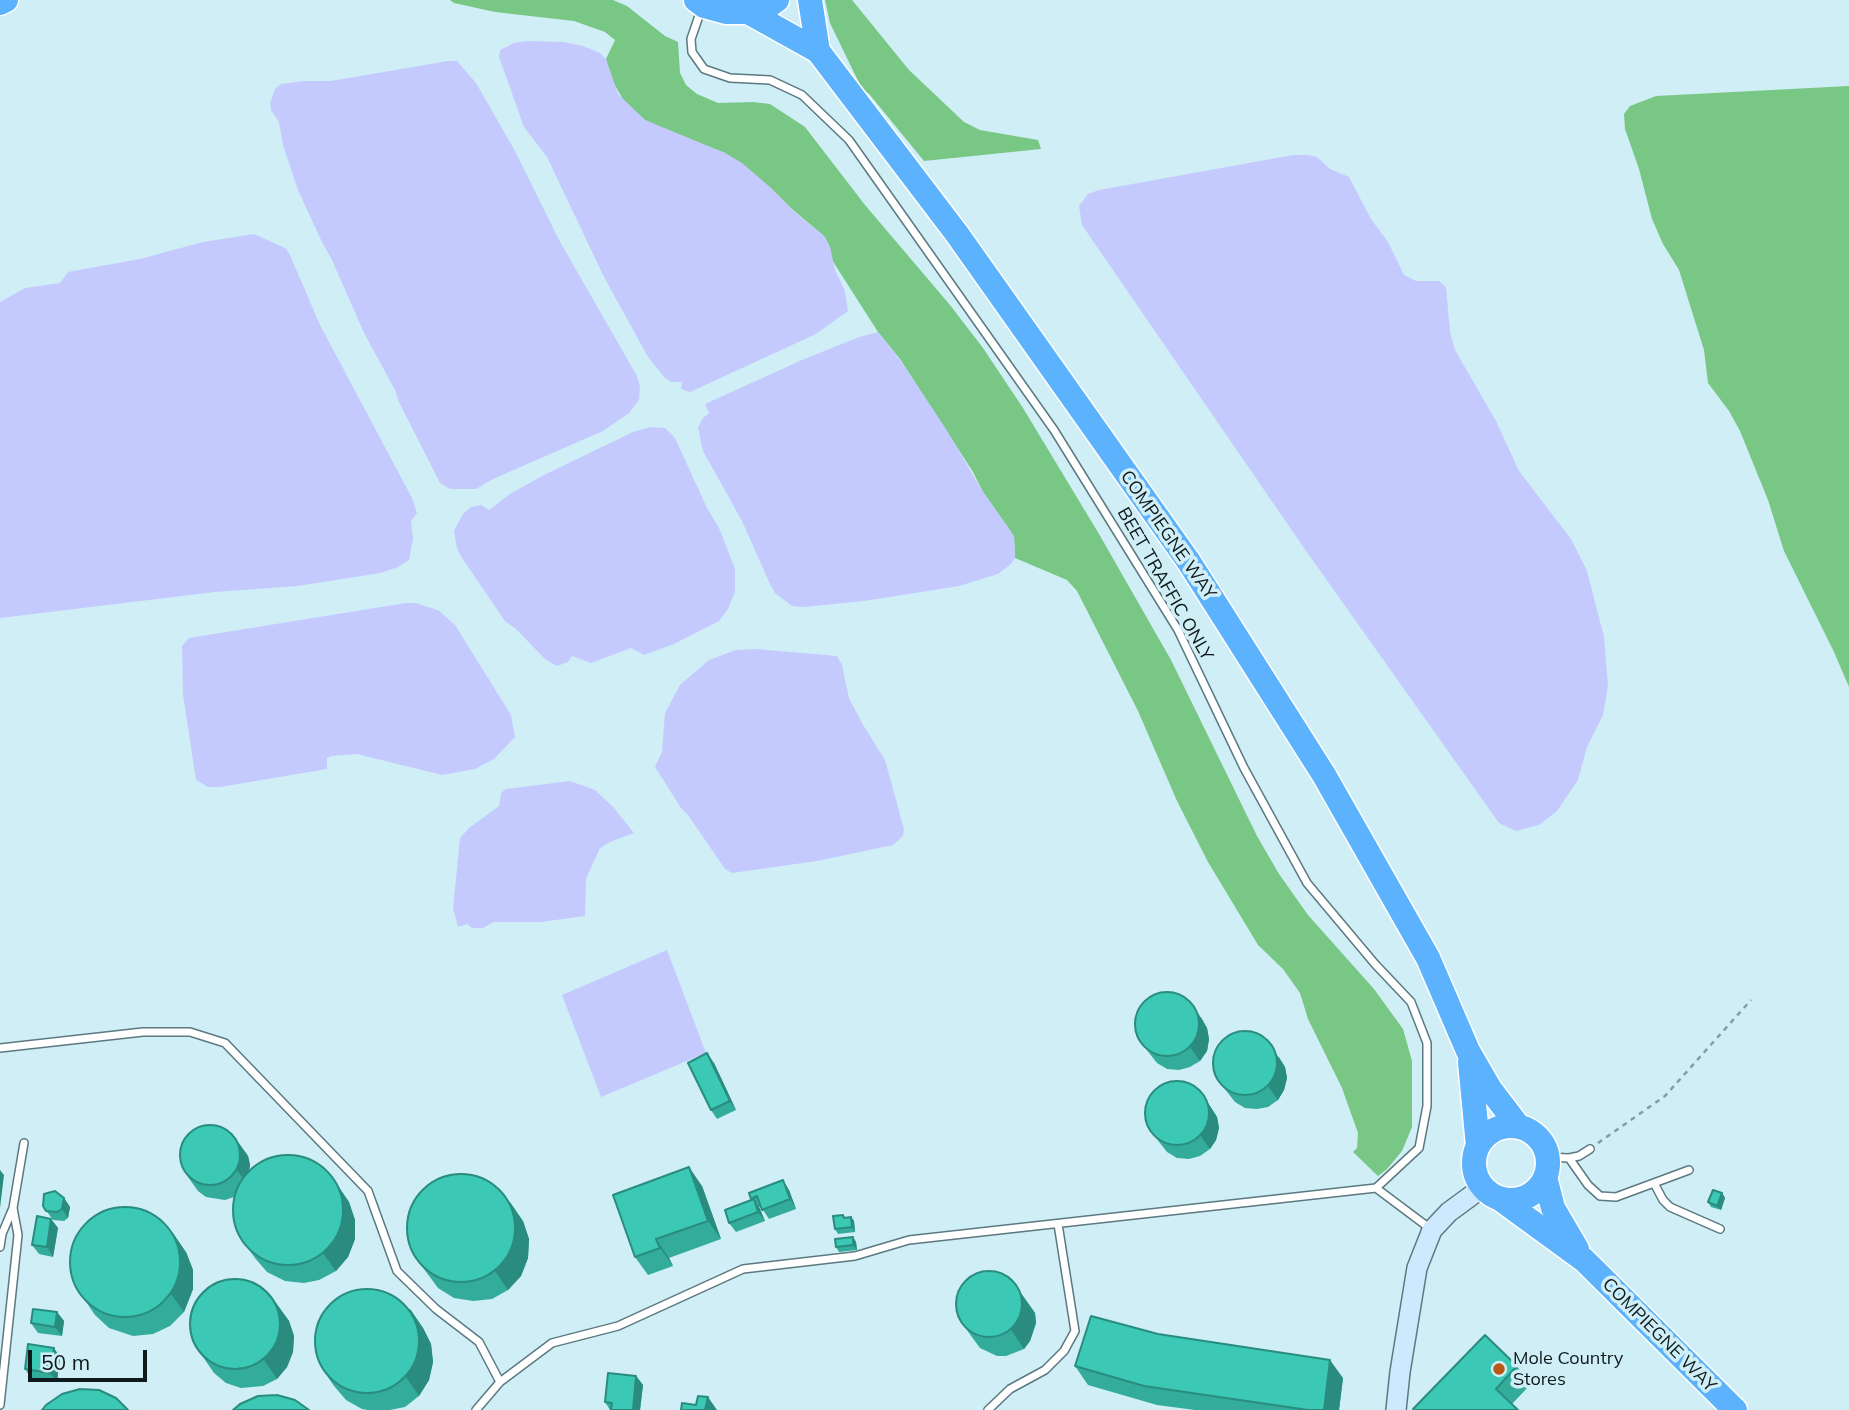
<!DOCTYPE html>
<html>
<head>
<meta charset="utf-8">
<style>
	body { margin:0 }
	#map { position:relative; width:1849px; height:1410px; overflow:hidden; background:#cfeef6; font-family:Mulish,sans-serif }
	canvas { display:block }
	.scale { position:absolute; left:28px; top:1350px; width:119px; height:32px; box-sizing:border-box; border:4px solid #0e191c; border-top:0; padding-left:9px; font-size:21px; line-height:24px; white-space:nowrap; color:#0e191c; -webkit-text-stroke:5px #cfeef6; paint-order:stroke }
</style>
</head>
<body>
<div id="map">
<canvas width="1849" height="1410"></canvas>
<div class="scale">50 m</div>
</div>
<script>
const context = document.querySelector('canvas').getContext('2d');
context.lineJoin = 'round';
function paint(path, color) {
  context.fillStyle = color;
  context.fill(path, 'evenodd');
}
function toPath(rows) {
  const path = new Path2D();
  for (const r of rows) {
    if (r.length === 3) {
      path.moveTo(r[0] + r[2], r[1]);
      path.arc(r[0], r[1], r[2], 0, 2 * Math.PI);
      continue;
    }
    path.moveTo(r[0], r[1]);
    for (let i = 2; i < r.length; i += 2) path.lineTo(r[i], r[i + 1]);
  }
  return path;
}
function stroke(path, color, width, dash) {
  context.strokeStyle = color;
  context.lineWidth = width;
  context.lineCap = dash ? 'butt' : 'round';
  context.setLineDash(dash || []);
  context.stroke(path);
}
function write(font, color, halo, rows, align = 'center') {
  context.font = font + ' Mulish,sans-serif';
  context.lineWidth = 7;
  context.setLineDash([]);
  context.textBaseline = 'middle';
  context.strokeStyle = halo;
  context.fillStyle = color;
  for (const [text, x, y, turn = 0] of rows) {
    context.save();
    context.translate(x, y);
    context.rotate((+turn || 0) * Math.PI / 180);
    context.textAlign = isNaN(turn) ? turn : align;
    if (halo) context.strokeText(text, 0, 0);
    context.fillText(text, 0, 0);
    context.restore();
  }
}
paint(toPath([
	[450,0,613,0,627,6,665,36,678,42,680,73,686,85,697,94,718,103,753,102,770,104,805,127,865,205,950,305,983,348,1023,408,1099,534,1171,660,1257,836,1279,874,1308,915,1374,989,1403,1029,1412,1061,1412,1127,1402,1151,1387,1169,1378,1176,1353,1152,1357,1148,1358,1133,1342,1088,1308,1019,1300,993,1283,969,1258,945,1208,862,1177,801,1138,711,1077,591,1067,580,1015,558,1014,537,1007,526,983,492,973,472,900,359,878,332,832,260,830,247,824,236,725,153,663,129,645,120,625,103,612,80,606,59,615,40,605,32,574,21,495,12,454,3],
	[825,0,852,0,909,70,964,122,980,130,1038,140,1041,149,924,161,870,95,861,87,830,23],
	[1849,86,1849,687,1834,652,1784,551,1768,500,1740,431,1729,411,1708,383,1704,350,1679,270,1663,244,1652,219,1639,169,1625,129,1624,114,1630,106,1656,96]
]), '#79c785');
paint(toPath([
	[527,41,564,42,583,46,600,53,606,59,618,94,645,120,725,153,742,163,770,187,799,216,824,236,830,247,835,270,845,291,848,311,816,334,690,392,681,389,682,382,671,382,665,378,648,357,604,277,547,157,524,127,499,57,500,50,514,43],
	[448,61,457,61,476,83,515,151,559,240,637,376,640,387,639,400,629,413,603,431,493,479,476,489,450,489,440,483,399,402,395,390,364,333,332,260,321,240,298,190,283,145,279,122,271,110,270,103,275,89,281,84,303,81,331,81],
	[1293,155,1308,155,1317,157,1330,169,1349,177,1371,219,1388,242,1404,275,1416,281,1439,281,1446,287,1450,331,1455,350,1496,421,1519,471,1571,539,1587,571,1604,637,1608,686,1603,715,1587,747,1578,780,1557,811,1539,825,1516,831,1499,823,1304,548,1082,225,1079,206,1088,194,1099,190],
	[254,234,285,248,289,253,320,325,412,498,417,513,411,521,413,539,409,560,398,567,380,573,298,586,215,592,0,618,0,302,25,288,60,283,68,272,140,259,203,242],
	[878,332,900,360,946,429,983,492,1007,526,1014,536,1015,558,1011,564,998,574,959,586,864,601,804,607,792,606,775,593,769,582,742,521,703,451,698,428,702,419,709,413,705,404,802,360,859,337],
	[651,427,665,428,675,438,707,508,719,528,735,569,735,592,728,609,719,621,674,644,644,655,631,648,591,663,572,656,568,662,557,666,545,659,516,629,505,621,462,558,457,548,454,531,463,514,471,507,481,505,489,510,510,494,544,475,633,432],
	[406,603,415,603,438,610,455,625,511,715,515,737,494,759,475,769,442,775,357,754,332,756,327,758,327,769,220,787,208,787,196,780,183,695,182,646,189,638],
	[755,649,837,656,842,665,849,698,862,723,885,760,904,829,903,836,893,845,817,861,732,873,725,869,688,815,681,808,655,767,662,752,665,713,680,685,709,660,736,650],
	[570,781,595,790,614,808,634,833,610,842,600,848,586,879,585,916,541,922,494,922,483,928,472,928,467,924,458,927,453,908,460,838,469,828,499,806,501,793,506,789],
	[667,950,706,1053,601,1097,562,995]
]), '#c5cafe');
const lane = toPath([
	[701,10,691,39,692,52,704,69,730,78,770,80,802,95,849,140,1054,430,1178,630,1244,768,1307,883,1375,964,1411,1002,1427,1043,1427,1106,1419,1148,1376,1188],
	[0,1048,143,1032,190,1032,225,1043,368,1191,397,1271,436,1309,479,1342,500,1382],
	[1547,1157,1569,1158,1588,1185,1600,1196,1616,1197,1689,1170],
	[1569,1158,1579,1156,1590,1149],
	[1654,1183,1663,1200,1670,1207,1720,1229],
	[0,1247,2,1234,13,1208,24,1143],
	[0,1405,18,1235,13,1208],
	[476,1410,500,1382,552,1343,618,1326,743,1269,855,1256,909,1240,1376,1188,1432,1230],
	[988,1410,1010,1389,1045,1370,1064,1351,1075,1331,1058,1224]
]);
const secondary = toPath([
	[1396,1410,1400,1372,1417,1268,1432,1230,1449,1212,1483,1187]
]);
const highway = toPath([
	[696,0,704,6,726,12,748,12,767,7,777,0],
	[810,0,818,51],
	[0,3,6,0],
	[748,12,818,51,957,234,1189,562,1324,775,1428,958,1468,1051,1490,1089,1519,1127],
	[1470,1062,1478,1146],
	[1511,1163,37],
	[1545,1177,1553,1208,1577,1249],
	[1499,1198,1584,1260,1735,1410]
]);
stroke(lane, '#5c7980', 10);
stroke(secondary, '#5c7980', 22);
stroke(highway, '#fff', 27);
stroke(toPath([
	[1598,1143,1665,1096,1751,1000]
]), '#859ca2', 2.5, [5, 5]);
stroke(lane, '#fff', 7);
stroke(secondary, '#cee8fe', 19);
stroke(highway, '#5db2fd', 24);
paint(toPath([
	[1201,1017,1207,1028,1209,1039,1207,1051,1200,1061,1190,1067,1179,1070,1167,1069,1157,1063,1139,1040],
	[1279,1057,1285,1067,1287,1078,1284,1090,1278,1100,1268,1107,1257,1109,1245,1108,1235,1102,1217,1079],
	[714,1063,736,1110,717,1119,711,1110],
	[1201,1092,1217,1117,1219,1128,1216,1140,1210,1149,1200,1156,1189,1159,1177,1158,1167,1152,1149,1129],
	[238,1142,248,1156,250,1165,249,1171,336,1183,349,1202,355,1220,355,1239,348,1257,336,1271,319,1280,304,1283,285,1281,267,1272,255,1258,242,1240,236,1195,234,1197,225,1200,206,1197,198,1191,188,1177],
	[702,1186,721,1239,669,1258,673,1266,648,1275,635,1257],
	[789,1190,796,1209,769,1219,761,1207,759,1207,765,1221,736,1232,729,1223,752,1200,749,1193],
	[1722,1193,1725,1198,1721,1210,1711,1207,1708,1202],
	[64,1198,70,1207,68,1218,64,1221,53,1220,43,1206],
	[851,1217,854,1221,855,1232,838,1234,835,1229,845,1218],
	[51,1219,58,1228,53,1257,39,1254,32,1245],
	[523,1221,529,1239,528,1258,521,1276,508,1290,492,1299,473,1301,454,1298,438,1288,413,1254],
	[853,1237,856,1242,857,1250,839,1252,836,1247],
	[186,1252,193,1270,193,1289,184,1312,170,1326,153,1334,133,1336,109,1328,95,1315,82,1296],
	[1011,1279,1035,1313,1036,1323,1030,1341,1024,1349,1006,1356,997,1356,980,1348,961,1322],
	[276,1303,289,1321,294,1336,293,1352,287,1367,277,1379,263,1386,241,1388,226,1383,214,1373,201,1354],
	[410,1309,423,1328,431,1344,433,1362,429,1380,419,1396,405,1407,390,1410,368,1410,362,1409,346,1400,334,1386,321,1367],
	[57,1312,64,1321,62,1336,38,1333,31,1323],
	[1158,1334,1343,1378,1339,1410,1195,1410,1157,1405,1088,1385,1075,1366],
	[60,1357,57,1382,31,1378,25,1369],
	[1517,1366,1530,1385,1512,1404,1414,1410],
	[636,1376,643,1385,640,1410,610,1410,605,1402]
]), '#33ac9b');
paint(toPath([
	[1192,1003,1207,1028,1209,1039,1207,1051,1200,1061,1190,1047],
	[1269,1043,1285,1067,1287,1078,1284,1090,1278,1100,1268,1086],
	[707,1053,714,1063,736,1110,730,1101],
	[1201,1092,1217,1117,1219,1128,1216,1140,1210,1149,1200,1135],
	[238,1142,248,1156,250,1165,247,1184,237,1170],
	[689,1167,702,1186,721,1239,708,1221],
	[0,1170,4,1175,0,1208],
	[783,1180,789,1190,796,1209,790,1199],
	[336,1183,349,1202,355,1220,355,1239,348,1257,336,1271,323,1253],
	[1722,1193,1725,1198,1721,1210,1717,1206],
	[64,1198,70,1207,68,1218,62,1209],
	[754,1199,760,1209,765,1221,758,1212],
	[510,1202,523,1221,529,1239,528,1258,521,1276,508,1290,495,1271],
	[851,1217,854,1221,855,1232,852,1227],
	[51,1219,58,1228,53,1257,47,1247],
	[173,1233,186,1252,193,1270,193,1289,184,1312,171,1294],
	[853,1237,856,1242,857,1250,853,1245],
	[656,1239,669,1258,673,1266,660,1248],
	[1011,1279,1035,1313,1036,1323,1030,1341,1024,1349,1011,1330],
	[276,1303,289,1321,294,1336,293,1352,287,1367,277,1379,264,1360],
	[410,1309,423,1328,431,1344,433,1362,429,1380,419,1396,406,1377],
	[57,1312,64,1321,62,1336,55,1327],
	[54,1348,60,1357,57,1382,50,1373],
	[1330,1360,1343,1378,1339,1410,1324,1410],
	[636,1376,643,1385,640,1410,633,1410],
	[708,1397,717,1410,705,1410]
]), '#298c7e');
const building = toPath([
	[1167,1024,32],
	[1245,1063,32],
	[707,1053,730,1101,711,1110,688,1063,707,1053],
	[1177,1113,32],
	[210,1155,30],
	[288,1210,55],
	[689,1167,708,1221,656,1239,660,1248,635,1257,613,1195,689,1167],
	[461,1228,54],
	[783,1180,790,1199,762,1210,757,1196,751,1199,749,1193,783,1180],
	[1713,1190,1722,1193,1717,1206,1708,1202,1713,1190],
	[55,1191,64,1198,62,1209,57,1212,46,1211,43,1206,44,1194,55,1191],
	[754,1199,758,1212,729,1223,725,1210,754,1199],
	[125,1262,55],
	[843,1215,844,1218,851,1217,852,1227,835,1229,833,1216,843,1215],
	[37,1216,51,1219,47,1247,32,1245,37,1216],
	[853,1237,853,1245,836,1247,835,1239,853,1237],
	[989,1304,33],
	[235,1324,45],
	[367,1341,52],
	[33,1309,57,1312,55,1327,31,1323,33,1309],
	[1091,1316,1158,1334,1330,1360,1324,1410,1308,1410,1144,1386,1075,1366,1091,1316],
	[1485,1335,1517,1366,1496,1389,1518,1410,1414,1410,1413,1409,1485,1335],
	[28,1344,54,1348,50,1373,25,1369,28,1344],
	[608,1373,636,1376,633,1410,611,1410,612,1403,605,1402,608,1373],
	[80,1389,99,1390,116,1398,128,1410,42,1410,46,1405,62,1394,80,1389],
	[277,1395,295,1400,309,1410,233,1410,240,1404,258,1396,277,1395],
	[698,1396,708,1397,705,1410,681,1410,682,1403,696,1405,698,1396]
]);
paint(building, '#3bc8b4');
stroke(building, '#298c7e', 2);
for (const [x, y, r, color] of [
	[1499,1369,7,"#b85716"]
]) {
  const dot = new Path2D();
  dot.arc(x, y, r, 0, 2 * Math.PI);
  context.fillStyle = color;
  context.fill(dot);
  stroke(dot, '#cfeef6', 2.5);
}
write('18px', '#0e191c', '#cfeef6', [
	["COMPIEGNE WAY",1168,535,55],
	["BEET TRAFFIC ONLY",1165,584,60],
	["COMPIEGNE WAY",1659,1335,45]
]);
write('18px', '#0e191c', '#cfeef6', [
	["Mole Country",1513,1359],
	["Stores",1513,1380]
], 'left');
</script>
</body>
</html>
